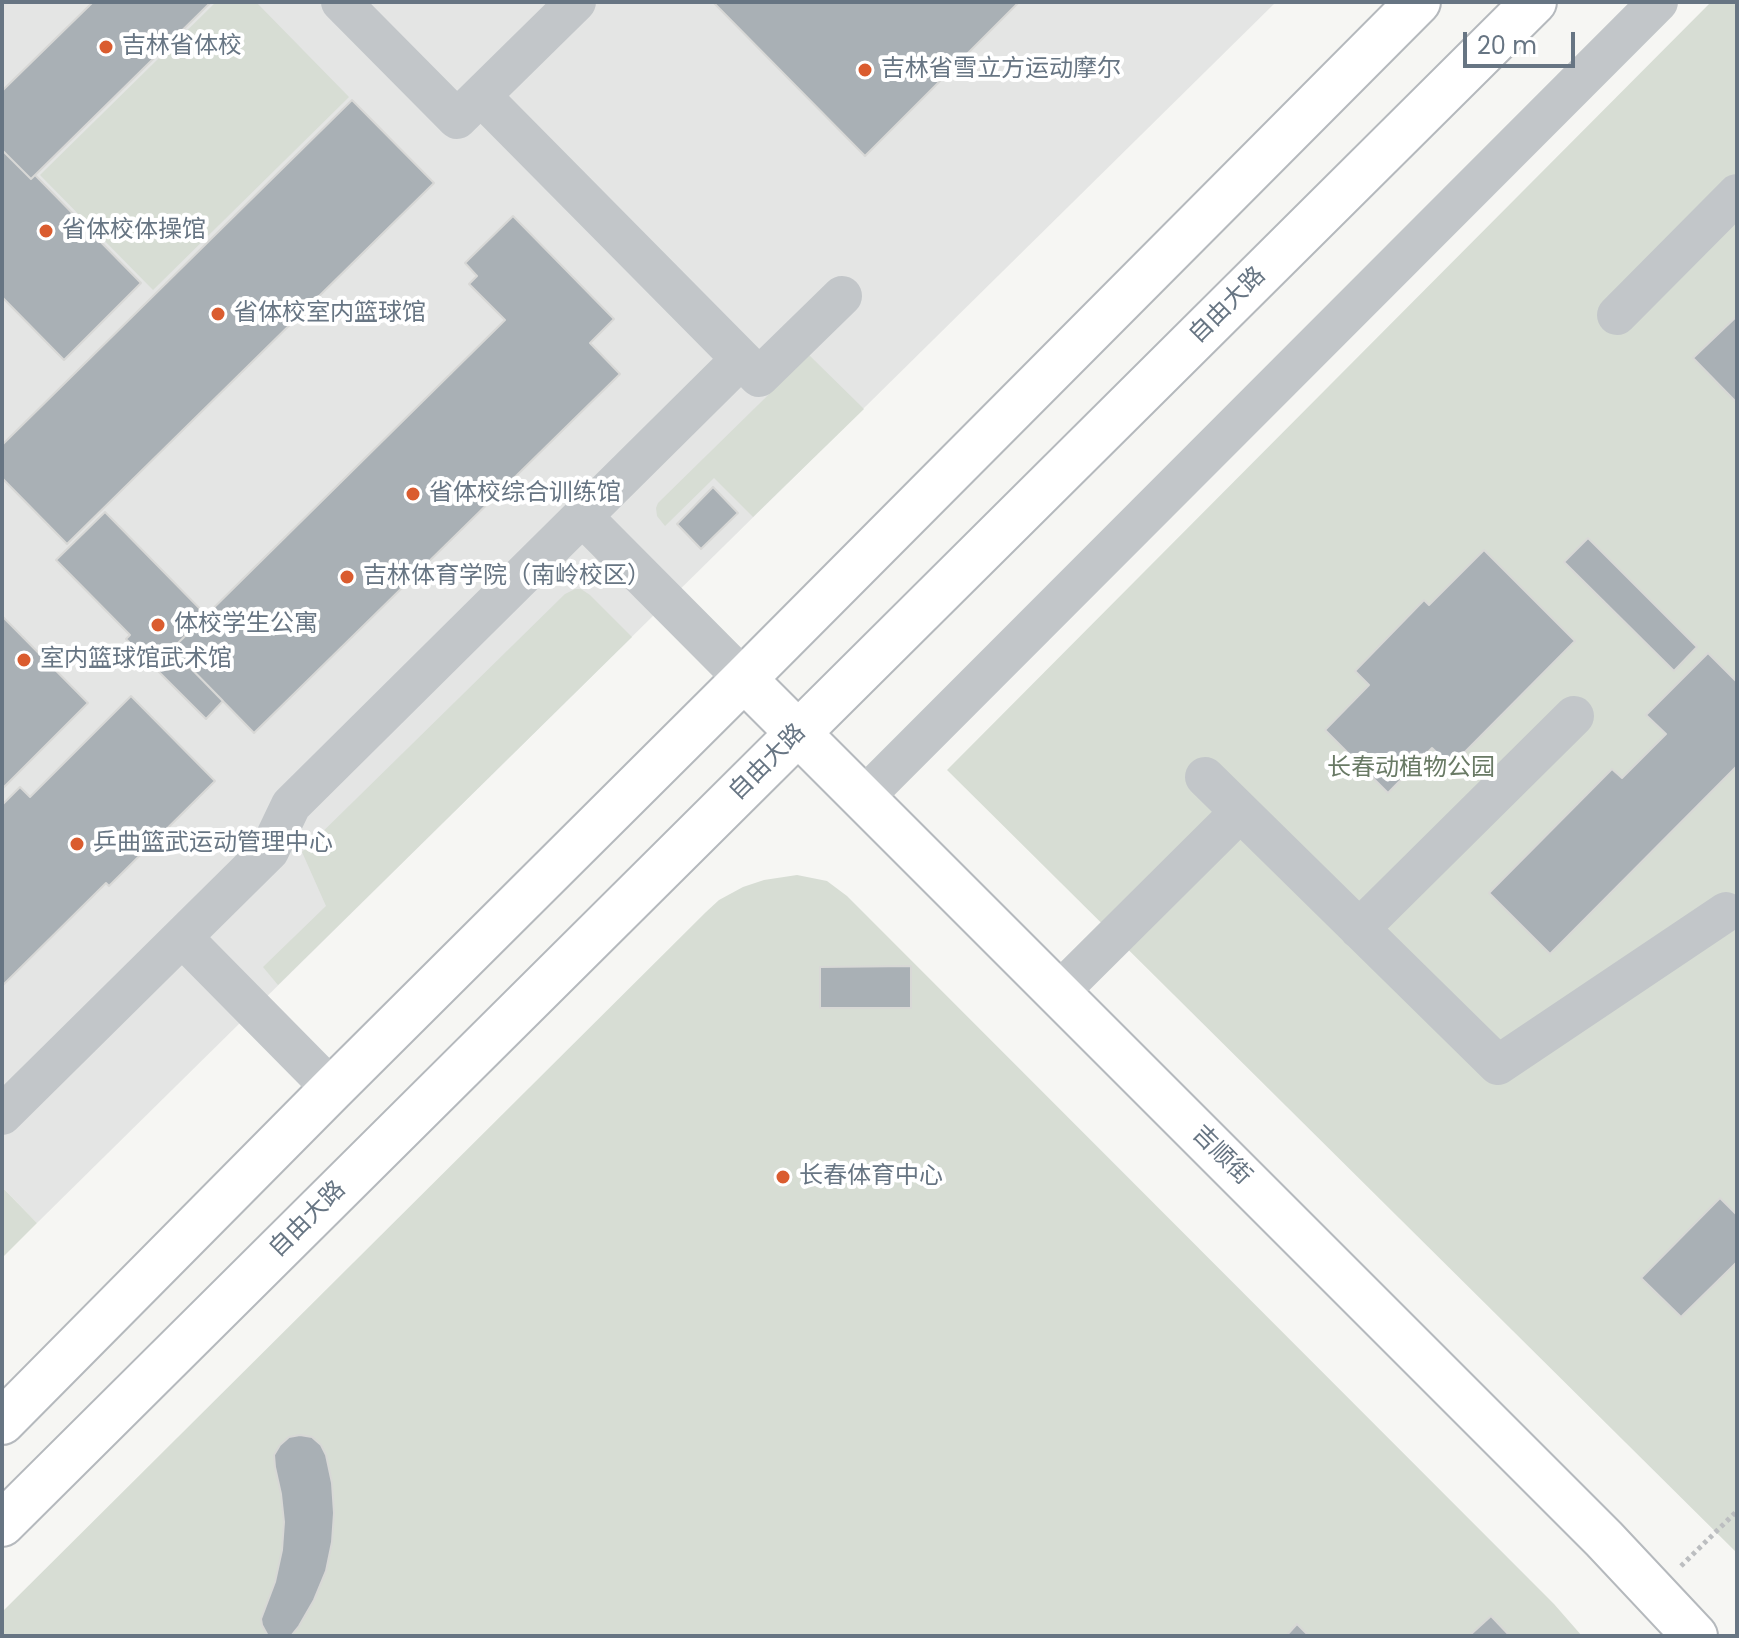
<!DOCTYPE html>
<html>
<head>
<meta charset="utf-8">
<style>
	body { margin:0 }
	#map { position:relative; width:1739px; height:1638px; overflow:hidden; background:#f6f6f3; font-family:Poppins,sans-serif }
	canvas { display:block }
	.frame { position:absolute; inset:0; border:4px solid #677583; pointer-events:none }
	.scale { position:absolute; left:1463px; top:32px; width:112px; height:36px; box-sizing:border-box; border:4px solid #677583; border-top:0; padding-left:10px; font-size:24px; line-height:28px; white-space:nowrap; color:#677583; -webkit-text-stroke:6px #fff; paint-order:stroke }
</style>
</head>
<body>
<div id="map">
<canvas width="1739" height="1638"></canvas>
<div class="frame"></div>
<div class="scale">20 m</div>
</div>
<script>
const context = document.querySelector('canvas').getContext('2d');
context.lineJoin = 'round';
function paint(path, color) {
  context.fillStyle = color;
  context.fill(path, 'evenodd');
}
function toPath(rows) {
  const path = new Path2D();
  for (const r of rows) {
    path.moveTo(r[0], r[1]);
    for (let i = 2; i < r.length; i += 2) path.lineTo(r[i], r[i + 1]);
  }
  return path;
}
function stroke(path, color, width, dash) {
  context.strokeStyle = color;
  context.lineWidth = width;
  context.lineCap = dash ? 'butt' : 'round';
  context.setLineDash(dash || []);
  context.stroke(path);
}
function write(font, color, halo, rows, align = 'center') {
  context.font = font + ' Poppins,"Noto Sans SC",sans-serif';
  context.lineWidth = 8;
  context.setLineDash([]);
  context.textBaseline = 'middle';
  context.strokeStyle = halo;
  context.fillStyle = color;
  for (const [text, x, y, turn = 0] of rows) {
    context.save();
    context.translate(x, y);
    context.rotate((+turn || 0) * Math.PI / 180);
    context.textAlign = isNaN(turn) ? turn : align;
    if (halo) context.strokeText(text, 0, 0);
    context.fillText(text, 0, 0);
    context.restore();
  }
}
paint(toPath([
	[2,2,1276,2,37,1223,2,1187]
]), '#e4e5e4');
paint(toPath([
	[216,2,256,2,349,97,153,290,40,175],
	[1711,2,1737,2,1737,1553,947,770],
	[809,355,864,409,753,517,714,478,665,526,657,516,656,508,658,503],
	[575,589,581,589,590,595,632,637,278,985,263,967,326,906,302,852,565,594],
	[797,875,827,881,847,896,1554,1604,1582,1636,2,1636,2,1612,706,912,719,900,743,887,764,880],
	[2,1187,37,1223,2,1258]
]), '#d7ddd4');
const building = toPath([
	[93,2,211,2,31,179,2,150,2,91,93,2],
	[713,2,1019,2,865,156,713,2],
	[352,100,434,183,67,544,2,478,2,445,352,100],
	[2,150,31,179,35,175,141,283,64,360,2,297,2,150],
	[513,216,614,319,590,343,620,374,254,733,172,649,505,320,469,284,477,276,465,263,513,216],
	[1737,316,1737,403,1693,358,1737,316],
	[713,487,738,513,701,549,677,524,713,487],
	[105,512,206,615,172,649,223,701,206,719,126,639,130,635,56,560,105,512],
	[1588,538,1697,647,1674,671,1564,562,1588,538],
	[1484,550,1575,641,1451,766,1432,748,1388,793,1325,730,1369,685,1355,671,1424,600,1429,605,1484,550],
	[2,616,88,703,2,789,2,616],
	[1708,653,1737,682,1737,766,1550,954,1489,893,1612,769,1622,778,1666,734,1646,715,1708,653],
	[131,696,215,781,109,886,106,883,2,986,2,805,20,787,30,797,131,696],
	[911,966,911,1008,820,1008,820,967,911,966],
	[1720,1198,1737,1215,1737,1262,1681,1317,1641,1278,1720,1198],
	[300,1435,312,1437,321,1445,326,1455,332,1483,334,1513,332,1542,326,1571,314,1600,299,1626,291,1636,268,1636,262,1625,261,1619,275,1582,282,1550,284,1522,281,1494,275,1467,274,1455,280,1445,289,1437,300,1435],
	[1491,1616,1510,1636,1469,1636,1491,1616],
	[1297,1624,1309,1636,1286,1636,1297,1624]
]);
paint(building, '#a9b0b5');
stroke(building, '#d8d8d6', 2);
const major = toPath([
	[744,679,1604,1539,1695,1636],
	[2,1422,332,1089,744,679,1418,2],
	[2,1524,1534,2]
]);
stroke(major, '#b5b9bd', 48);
stroke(toPath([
	[1681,1566,1737,1511]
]), '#bcbec0', 5, [4, 4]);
stroke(toPath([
	[341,2,457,119,576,2],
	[481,96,759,377,842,296],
	[1617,315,1737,194],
	[582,516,744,679],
	[1205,777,1498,1065,1726,912],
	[863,798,1658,2],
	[1359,929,1574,716],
	[182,937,332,1089],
	[1058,993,1240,812],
	[2,1115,269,851,291,805,741,359]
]), '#c2c6c9', 40);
stroke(major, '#fff', 44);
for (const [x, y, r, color] of [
	[106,47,8,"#da5c2f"],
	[865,70,8,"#da5c2f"],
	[46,231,8,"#da5c2f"],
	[218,314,8,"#da5c2f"],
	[413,494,8,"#da5c2f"],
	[347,577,8,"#da5c2f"],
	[158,625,8,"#da5c2f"],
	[24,660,8,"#da5c2f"],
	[77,844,8,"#da5c2f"],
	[783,1177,8,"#da5c2f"]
]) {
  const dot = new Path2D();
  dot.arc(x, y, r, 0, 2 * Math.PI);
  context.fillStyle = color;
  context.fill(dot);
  stroke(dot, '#fff', 3);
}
write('24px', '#677583', '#fff', [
	["吉林省体校",122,47],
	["吉林省雪立方运动摩尔",881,70],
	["省体校体操馆",62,231],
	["省体校室内篮球馆",234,314],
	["省体校综合训练馆",429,494],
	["吉林体育学院（南岭校区）",363,577],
	["体校学生公寓",174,625],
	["室内篮球馆武术馆",40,660],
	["乒曲篮武运动管理中心",93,844],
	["长春体育中心",799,1177]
], 'left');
write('24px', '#677583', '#fff', [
	["自由大路",1228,306,-45],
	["自由大路",768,763,-45],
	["吉顺街",1221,1156,45],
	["自由大路",308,1220,-45]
]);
write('24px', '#697a65', '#fff', [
	["长春动植物公园",1411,769]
]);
</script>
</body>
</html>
